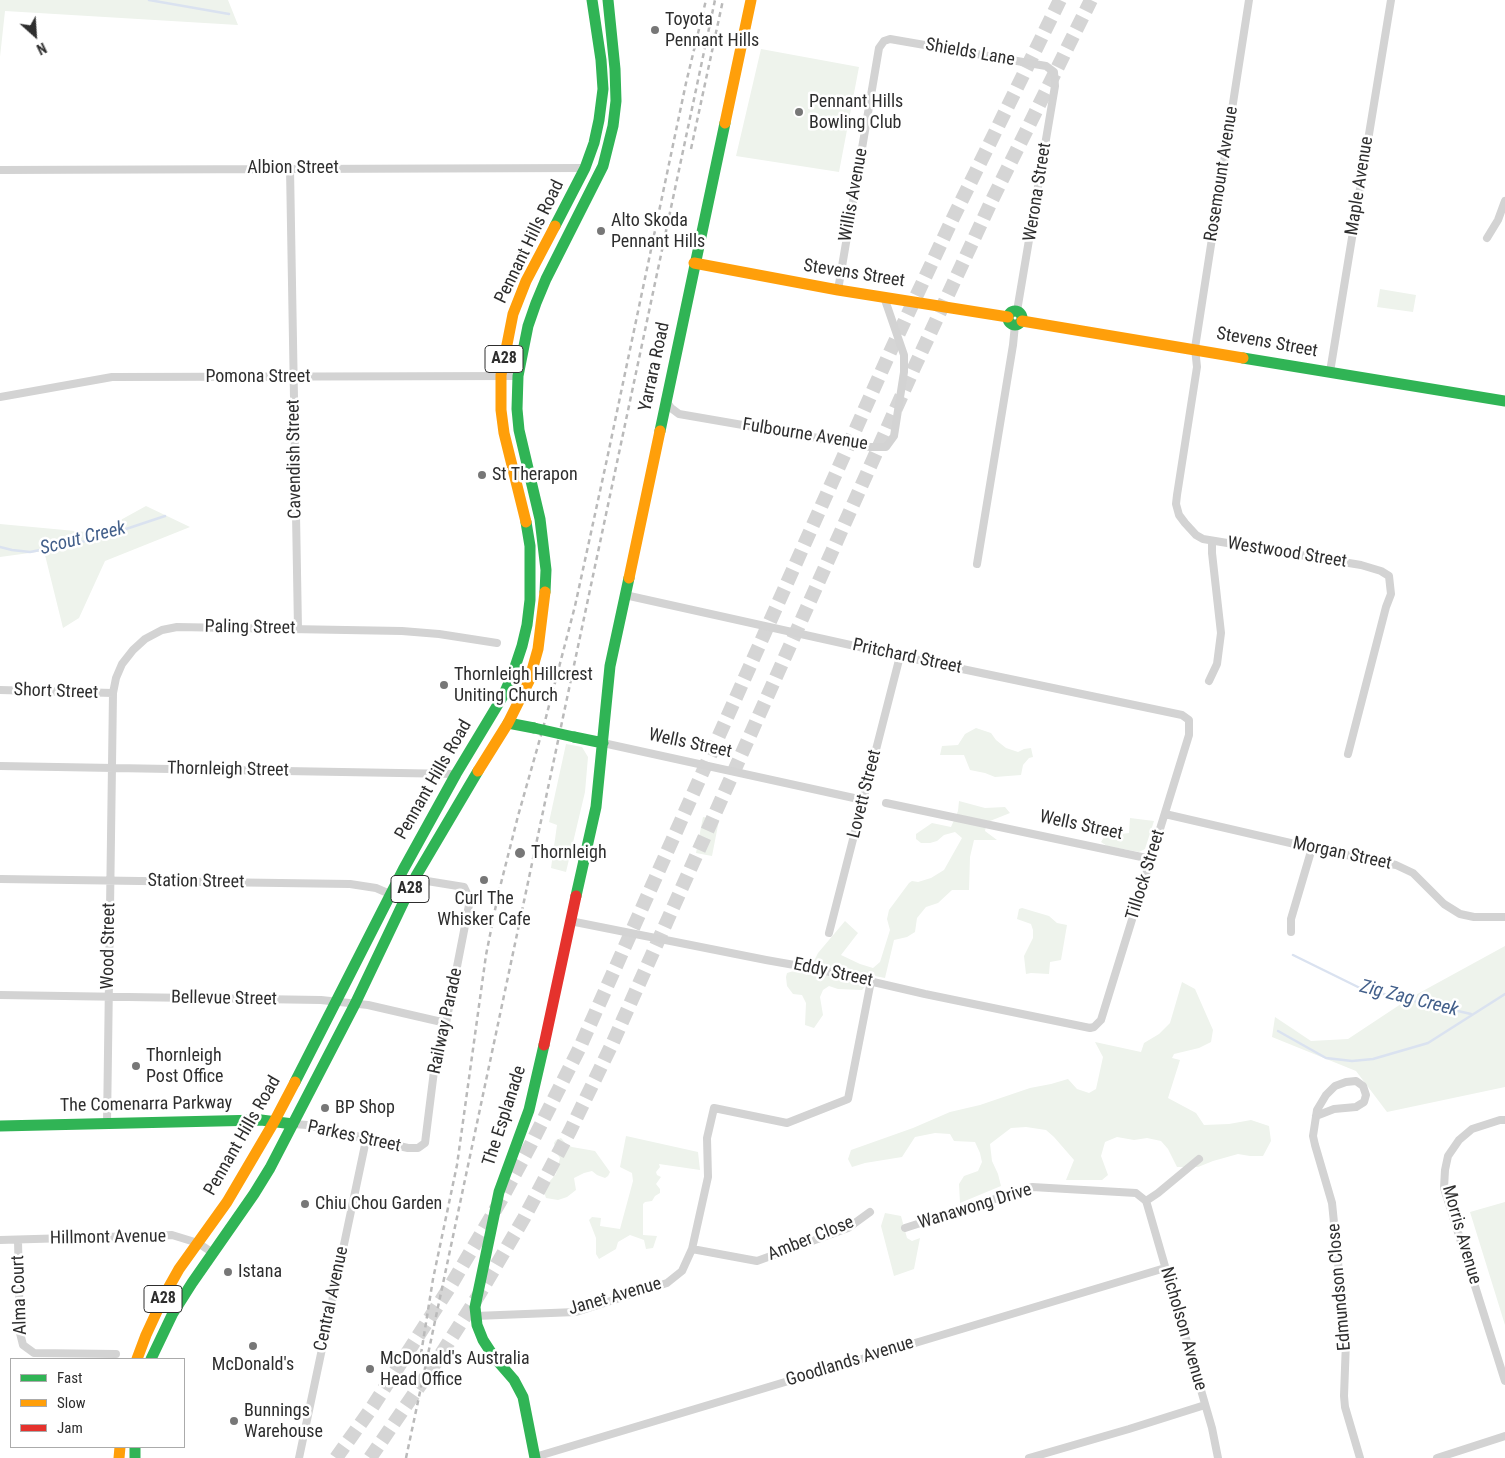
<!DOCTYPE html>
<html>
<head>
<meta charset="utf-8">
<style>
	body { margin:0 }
	#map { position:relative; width:1505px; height:1458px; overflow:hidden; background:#fff; font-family:"Roboto Condensed",sans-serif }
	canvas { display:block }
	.legend { position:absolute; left:10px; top:1358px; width:175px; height:90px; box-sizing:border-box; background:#fff; border:1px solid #ababab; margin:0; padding:6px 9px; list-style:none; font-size:15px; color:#2e2e2e }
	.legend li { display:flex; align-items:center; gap:10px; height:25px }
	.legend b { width:25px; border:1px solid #ababab }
	.north { position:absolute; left:10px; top:10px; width:50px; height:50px; -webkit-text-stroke:4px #fff; paint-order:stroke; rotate:154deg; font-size:14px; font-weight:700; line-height:20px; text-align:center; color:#2e2e2e }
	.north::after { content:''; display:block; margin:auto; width:18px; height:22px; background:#2e2e2e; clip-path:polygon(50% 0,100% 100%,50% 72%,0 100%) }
</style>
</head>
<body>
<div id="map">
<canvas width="1505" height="1458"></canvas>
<ul class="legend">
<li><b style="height:6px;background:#30b455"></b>Fast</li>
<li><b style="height:6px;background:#ff9f0a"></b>Slow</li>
<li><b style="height:6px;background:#e5322d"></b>Jam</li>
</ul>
<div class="north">N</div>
</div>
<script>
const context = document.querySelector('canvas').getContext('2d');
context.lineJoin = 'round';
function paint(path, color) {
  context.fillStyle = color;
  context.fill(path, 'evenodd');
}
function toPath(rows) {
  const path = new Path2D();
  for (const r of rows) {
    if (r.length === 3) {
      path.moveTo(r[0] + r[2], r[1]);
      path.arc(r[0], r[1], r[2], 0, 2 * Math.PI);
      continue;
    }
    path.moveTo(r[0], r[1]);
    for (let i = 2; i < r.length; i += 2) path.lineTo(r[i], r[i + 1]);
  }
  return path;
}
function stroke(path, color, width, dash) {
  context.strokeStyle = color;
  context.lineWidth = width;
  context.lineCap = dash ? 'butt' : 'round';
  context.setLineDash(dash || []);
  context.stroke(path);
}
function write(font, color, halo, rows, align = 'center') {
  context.font = font + ' "Roboto Condensed",sans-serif';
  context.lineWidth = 5;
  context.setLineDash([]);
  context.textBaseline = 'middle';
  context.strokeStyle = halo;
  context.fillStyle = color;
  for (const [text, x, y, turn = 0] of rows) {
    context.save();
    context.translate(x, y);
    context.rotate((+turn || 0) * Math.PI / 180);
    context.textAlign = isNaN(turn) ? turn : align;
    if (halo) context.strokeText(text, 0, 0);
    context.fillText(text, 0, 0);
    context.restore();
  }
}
paint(toPath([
	[0,0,228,0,238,25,5,11,0,57],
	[761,49,859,67,839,172,736,156],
	[1380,289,1416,295,1413,312,1377,307],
	[146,506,190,527,105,561,79,618,63,628,44,551,0,557,0,524,97,533],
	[976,728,991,733,996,740,1006,748,1018,752,1024,749,1031,748,1033,757,1029,758,1023,765,1021,775,995,777,985,773,970,770,964,755,940,755,942,746,958,745,965,734],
	[566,744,582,747,588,757,585,792,566,872,551,868,557,825,549,822],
	[959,801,985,808,1005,807,1010,813,990,821,986,826,985,831,997,840,974,840,970,857,969,890,952,890,938,903,926,907,917,918,915,932,907,937,894,940,885,978,875,976,862,990,838,989,829,986,823,990,820,997,823,1015,814,1028,805,1025,806,1003,802,995,793,994,787,986,786,977,787,973,797,970,807,975,818,953,845,921,858,933,841,955,860,964,873,968,880,962,890,930,887,919,889,910,909,883,912,881,918,882,931,878,944,870,962,838,955,832,944,835,937,841,930,843,921,843,916,839,916,834,932,823,951,827,958,811],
	[703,817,719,820,712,856,696,853],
	[1130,818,1154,821,1145,849,1139,852,1107,846,1101,842,1108,831,1121,834,1129,833],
	[1022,908,1049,916,1057,923,1067,925,1061,960,1050,962,1049,974,1031,973,1026,974,1024,956,1033,938,1033,930,1031,924,1017,919,1019,909],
	[1505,946,1505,1087,1387,1112,1356,1071,1272,1037,1275,1017,1311,1041,1348,1039,1410,998],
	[1182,982,1195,989,1213,1030,1211,1042,1199,1048,1174,1054,1172,1058,1180,1060,1168,1098,1196,1113,1204,1125,1229,1124,1251,1120,1269,1126,1271,1141,1263,1156,1250,1156,1238,1154,1213,1161,1198,1167,1177,1167,1168,1149,1161,1141,1147,1138,1134,1140,1117,1137,1105,1142,1101,1156,1108,1175,1102,1180,1066,1180,1074,1160,1054,1137,1046,1130,1026,1127,1011,1128,990,1144,992,1161,998,1174,1001,1186,960,1203,959,1184,964,1176,978,1171,982,1162,980,1153,975,1142,954,1141,950,1134,935,1133,915,1137,902,1157,865,1163,852,1167,848,1159,851,1150,913,1128,950,1112,980,1105,1030,1088,1051,1084,1068,1079,1077,1089,1089,1093,1096,1089,1103,1057,1095,1042,1141,1052,1144,1043,1159,1034,1170,1023],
	[626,1136,698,1152,700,1170,659,1164,660,1167,656,1172,657,1175,661,1177,656,1184,660,1189,660,1193,655,1196,652,1201,645,1202,643,1204,643,1235,657,1236,653,1248,646,1249,644,1240,630,1235,618,1242,616,1249,599,1259,596,1254,596,1238,589,1220,592,1217,601,1218,600,1226,620,1229,633,1181,632,1173,620,1167],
	[561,1138,566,1144,572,1147,595,1151,610,1172,608,1176,605,1178,597,1175,592,1171,584,1173,574,1178,576,1190,567,1197,558,1200,546,1198,543,1189,556,1174,560,1158,556,1152,554,1143,556,1140],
	[1505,1202,1505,1325,1470,1212],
	[885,1213,901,1216,907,1238,912,1241,920,1238,914,1269,894,1276,881,1226]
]), '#eef3ec');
stroke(toPath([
	[149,0,229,14],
	[0,547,12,550,30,552,96,539,165,516],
	[1293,955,1362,989,1471,1014],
	[1278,1031,1326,1058,1352,1061,1373,1059,1428,1043,1505,994]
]), '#dae2f0', 2.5);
stroke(toPath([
	[336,1458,371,1409,451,1285,501,1200,530,1146,580,1047,891,350,952,220,1060,0],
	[370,1458,436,1362,480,1293,524,1218,570,1131,613,1042,914,368,992,200,1091,0]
]), '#d5d5d5', 14, [14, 7]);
stroke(toPath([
	[1249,0,1195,348,1197,367,1177,495,1176,504,1179,515,1185,523,1196,535,1203,539,1361,565,1381,571,1389,576,1391,594,1386,607,1348,754],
	[290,168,298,629],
	[0,170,585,168],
	[1487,238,1498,220,1505,201],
	[838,290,879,48,884,41,890,39,1046,66,1054,72,1055,86,1017,311],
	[1330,372,1391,0],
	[0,397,112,377,518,376],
	[665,400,671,408,679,414,870,447,886,447,894,436,904,372,904,355,884,297],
	[977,564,1013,345,1015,325],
	[1209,681,1217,664,1221,633,1212,553,1212,541],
	[0,690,113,693],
	[603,743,863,800],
	[0,766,456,774],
	[886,803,1151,859],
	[1165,814,1312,848,1396,865,1413,873,1444,904,1460,914,1474,917,1505,917],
	[0,879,350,884,376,888,390,894],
	[570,921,766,960,817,969,925,994,1090,1028,1094,1027,1101,1020,1189,735,1189,720,1182,715,900,656,625,595],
	[1291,932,1291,919,1312,848],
	[829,933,900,656],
	[0,995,321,1000,368,1005,446,1023],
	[1316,1116,1334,1109,1356,1107,1364,1102,1366,1095,1363,1086,1356,1081,1346,1082,1335,1086,1326,1095,1317,1110,1313,1136,1315,1145,1332,1203,1346,1341,1344,1396,1345,1407,1360,1458],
	[1505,1120,1500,1120,1472,1129,1459,1140,1448,1156,1445,1170,1444,1188,1505,1381],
	[107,1124,113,693,116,678,122,664,133,650,145,639,162,630,177,627,402,631,439,634,497,643],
	[293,1124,307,1125,408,1148,418,1148,425,1143,434,1071,446,1023,470,900,464,887,427,881,416,876],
	[1146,1201,1158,1193,1199,1159],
	[905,1228,1032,1187,1136,1193,1146,1201,1147,1204,1212,1428,1218,1458],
	[0,1240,172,1235,198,1243,213,1253],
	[18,1240,20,1333,23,1345,34,1353,116,1354],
	[692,1249,757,1261,848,1228,870,1212],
	[475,1316,576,1312,667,1283,682,1271,692,1249,708,1177,707,1138,714,1108,787,1123,848,1099,871,981],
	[535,1457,1165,1268],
	[299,1458,366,1140],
	[1029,1458,1129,1429,1205,1405],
	[1437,1458,1505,1436]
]), '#d3d3d3', 8);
stroke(toPath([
	[555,226,585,168,594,143,599,120,603,89,601,60,592,0],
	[1015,318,7],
	[1243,358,1505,401],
	[660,431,725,123],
	[545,592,546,570,540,519,519,430,517,409,518,376,528,326,536,303,546,279,603,166,613,126,616,101,615,69,608,0],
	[508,723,534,728],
	[574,737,603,743],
	[576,896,596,807,610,666,629,578],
	[295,1082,403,870,456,774,503,696,512,676,522,646,527,625,530,600,530,546,526,522],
	[0,1126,261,1120,293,1124],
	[151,1359,173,1313,192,1283,254,1194,270,1168,355,1004,416,876,478,771],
	[135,1447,135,1458],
	[535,1458,523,1397,514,1380,494,1357,483,1340,477,1325,475,1307,499,1192,529,1110,544,1045]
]), '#30b455', 11);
stroke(toPath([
	[725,123,751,0],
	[694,263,838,290,1008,317],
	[1022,321,1243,358],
	[526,522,504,433,501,410,501,375,513,314,526,281,555,226],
	[629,578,660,431],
	[478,771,508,723,529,681,538,649,545,592],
	[137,1359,146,1335,165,1294,179,1269,227,1202,274,1122,295,1082],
	[119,1458,120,1447]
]), '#ff9f0a', 11);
stroke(toPath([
	[544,1045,576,896]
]), '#e5322d', 11);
stroke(toPath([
	[691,149,723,0],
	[421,1354,433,1279,457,1165,486,955,498,895,518,816,545,721,575,606,607,459,686,83,706,0],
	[406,1458,715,0]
]), '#bababa', 2.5, [5, 4]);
stroke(toPath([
	[534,728,574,737]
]), '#30b455', 11);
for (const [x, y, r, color] of [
	[655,30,5,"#777"],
	[799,112,5,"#777"],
	[601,231,5,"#777"],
	[482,475,5,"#777"],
	[444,685,5,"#777"],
	[520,853,6,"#777"],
	[484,880,5,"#777"],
	[136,1066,5,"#777"],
	[325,1108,5,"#777"],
	[305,1204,5,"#777"],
	[228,1272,5,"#777"],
	[253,1346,5,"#777"],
	[370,1369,5,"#777"],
	[234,1421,5,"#777"]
]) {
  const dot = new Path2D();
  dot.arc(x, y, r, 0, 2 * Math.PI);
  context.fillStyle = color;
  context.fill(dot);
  stroke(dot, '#fff', 2);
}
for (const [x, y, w] of [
	[504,359,38],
	[410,889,38],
	[163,1299,38]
]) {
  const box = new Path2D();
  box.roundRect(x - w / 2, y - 13.5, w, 27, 4);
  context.fillStyle = '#fff';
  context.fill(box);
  stroke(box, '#2e2e2e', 1);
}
write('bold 16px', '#2e2e2e', null, [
	["A28",504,359],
	["A28",410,889],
	["A28",163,1299]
]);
write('18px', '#2e2e2e', '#fff', [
	["Toyota",665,20],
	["Pennant Hills",665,41],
	["Pennant Hills",809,102],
	["Bowling Club",809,123],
	["Alto Skoda",611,221],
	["Pennant Hills",611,242],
	["St Therapon",492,475],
	["Thornleigh Hillcrest",454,675],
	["Uniting Church",454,696],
	["Thornleigh",531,853],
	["Curl The",484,899,"center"],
	["Whisker Cafe",484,920,"center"],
	["Thornleigh",146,1056],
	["Post Office",146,1077],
	["BP Shop",335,1108],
	["Chiu Chou Garden",315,1204],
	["Istana",238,1272],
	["McDonald's Australia",380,1359],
	["Head Office",380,1380],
	["McDonald's",253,1365,"center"],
	["Bunnings",244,1411],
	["Warehouse",244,1432]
], 'left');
write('18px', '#2e2e2e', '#fff', [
	["Shields Lane",970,53,10],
	["Albion Street",293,168],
	["Rosemount Avenue",1222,174,-81],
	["Maple Avenue",1360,186,-81],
	["Werona Street",1038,192,-81],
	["Willis Avenue",854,195,-80],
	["Pennant Hills Road",530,242,-64],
	["Stevens Street",854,274,9],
	["Stevens Street",1267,343,10],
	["Yarrara Road",655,367,-78],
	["Pomona Street",258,377],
	["Fulbourne Avenue",805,435,9],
	["Cavendish Street",295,459,-91],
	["Westwood Street",1287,553,9],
	["Paling Street",250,628,1],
	["Pritchard Street",907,657,12],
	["Short Street",56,692,2],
	["Wells Street",690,744,12],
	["Thornleigh Street",228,770,1],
	["Pennant Hills Road",434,780,-60],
	["Lovett Street",865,794,-76],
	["Wells Street",1081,826,12],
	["Morgan Street",1342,854,12],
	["Tillock Street",1146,875,-73],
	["Station Street",196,882,1],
	["Wood Street",109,946,-89],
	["Eddy Street",833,973,12],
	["Bellevue Street",224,999,1],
	["Railway Parade",446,1021,-78],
	["The Comenarra Parkway",146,1105,-1],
	["The Esplanade",505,1116,-72],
	["Pennant Hills Road",243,1136,-60],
	["Parkes Street",354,1137,12],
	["Wanawong Drive",975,1207,-17],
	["Morris Avenue",1461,1235,74],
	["Hillmont Avenue",108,1238,-1],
	["Amber Close",811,1239,-22],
	["Edmundson Close",1340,1287,-95],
	["Alma Court",20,1295,-92],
	["Janet Avenue",615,1297,-16],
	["Central Avenue",332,1299,-78],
	["Nicholson Avenue",1183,1329,74],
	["Goodlands Avenue",850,1362,-17]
]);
write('italic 19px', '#425f8a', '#fff', [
	["Scout Creek",83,539,-14],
	["Zig Zag Creek",1409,999,14]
]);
</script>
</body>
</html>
